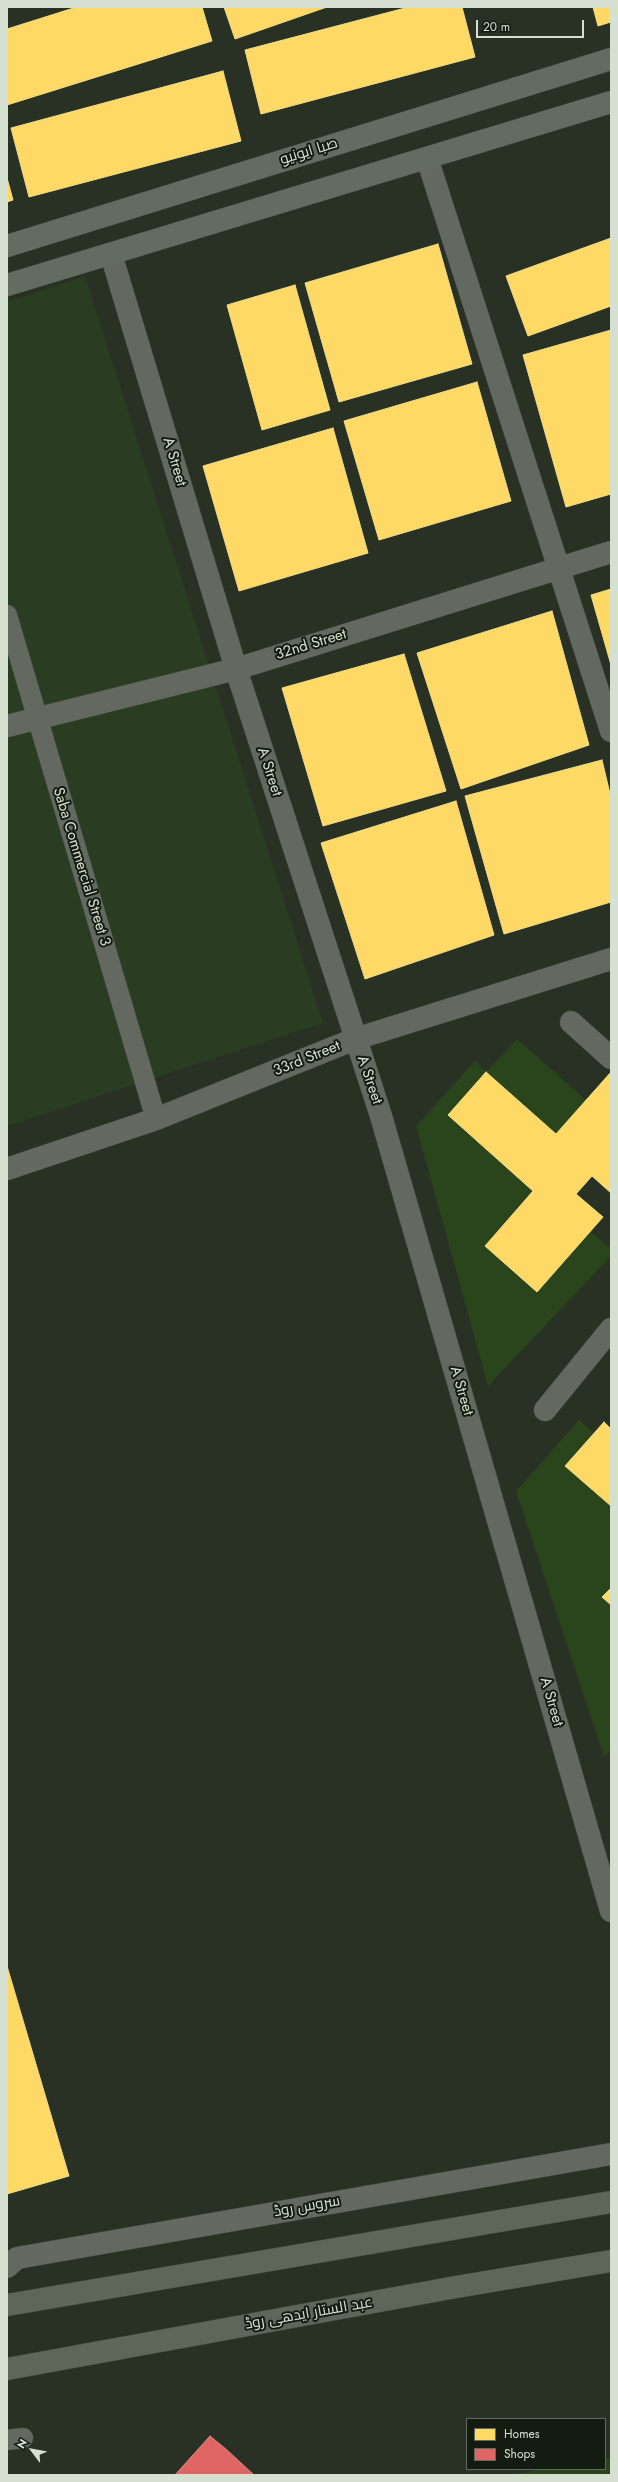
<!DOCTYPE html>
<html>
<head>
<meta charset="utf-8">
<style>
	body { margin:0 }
	#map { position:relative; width:618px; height:2482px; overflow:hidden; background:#283124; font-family:Jost,sans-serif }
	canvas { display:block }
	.frame { position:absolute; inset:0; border:8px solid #d5e0d1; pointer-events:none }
	.legend { position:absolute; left:466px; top:2418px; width:140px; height:52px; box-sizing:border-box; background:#141b11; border:1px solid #616a5e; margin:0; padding:5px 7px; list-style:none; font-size:12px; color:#d5e0d1 }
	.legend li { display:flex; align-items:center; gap:8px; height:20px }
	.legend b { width:20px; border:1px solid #616a5e }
	.north { position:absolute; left:12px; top:2430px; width:40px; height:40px; -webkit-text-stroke:3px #141b11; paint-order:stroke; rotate:302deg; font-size:11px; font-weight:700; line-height:16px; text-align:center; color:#d5e0d1 }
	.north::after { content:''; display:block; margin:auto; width:14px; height:18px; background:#d5e0d1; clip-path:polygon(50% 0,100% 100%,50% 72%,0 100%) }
	.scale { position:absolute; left:476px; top:20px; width:108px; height:18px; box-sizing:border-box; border:2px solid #d5e0d1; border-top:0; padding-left:5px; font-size:12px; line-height:14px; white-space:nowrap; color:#d5e0d1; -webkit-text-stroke:3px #141b11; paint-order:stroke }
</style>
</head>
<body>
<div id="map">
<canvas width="618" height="2482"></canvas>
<div class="frame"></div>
<ul class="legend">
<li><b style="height:11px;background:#ffd966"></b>Homes</li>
<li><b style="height:11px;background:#e06666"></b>Shops</li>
</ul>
<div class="north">N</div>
<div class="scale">20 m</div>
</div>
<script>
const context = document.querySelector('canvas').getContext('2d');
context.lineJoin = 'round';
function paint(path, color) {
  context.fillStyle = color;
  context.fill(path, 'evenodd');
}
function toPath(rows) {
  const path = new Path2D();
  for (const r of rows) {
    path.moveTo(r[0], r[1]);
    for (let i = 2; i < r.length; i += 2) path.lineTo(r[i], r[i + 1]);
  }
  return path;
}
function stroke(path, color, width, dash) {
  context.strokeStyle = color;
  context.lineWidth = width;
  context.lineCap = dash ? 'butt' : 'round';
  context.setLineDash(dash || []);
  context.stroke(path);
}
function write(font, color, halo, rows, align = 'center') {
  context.font = font + ' Jost,Cairo,sans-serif';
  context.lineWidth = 4;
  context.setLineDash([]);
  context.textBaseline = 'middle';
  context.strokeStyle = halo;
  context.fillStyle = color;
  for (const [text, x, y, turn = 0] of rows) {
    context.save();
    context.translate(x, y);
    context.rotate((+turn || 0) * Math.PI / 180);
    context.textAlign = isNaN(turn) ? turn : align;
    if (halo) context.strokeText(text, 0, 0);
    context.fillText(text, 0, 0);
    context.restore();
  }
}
paint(toPath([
	[85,276,323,1023,7,1126,7,302]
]), '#2a3c21');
paint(toPath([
	[517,1039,586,1100,611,1072,611,1193,592,1176,577,1194,603,1217,590,1231,611,1249,611,1256,488,1386,416,1126,475,1061,486,1072],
	[579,1420,594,1433,565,1466,611,1506,611,1588,602,1597,611,1605,611,1750,604,1757,516,1491],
	[611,2458,611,2475,508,2475,545,2469,605,2469,605,2459]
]), '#2a451b');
const homes = toPath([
	[77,7,202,7,212,41,7,105,7,29,77,7],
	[224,7,327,7,235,39,224,7],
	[409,7,462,7,475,57,261,114,245,50,409,7],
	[593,7,611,7,611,22,598,26,593,7],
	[223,71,241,141,29,197,11,128,223,71],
	[7,178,13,200,7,202,7,178],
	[611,238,611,306,528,336,506,276,611,238],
	[438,244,472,364,339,402,305,283,438,244],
	[295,285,330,410,262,430,227,305,295,285],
	[611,330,611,494,566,507,523,355,611,330],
	[477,382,511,501,379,540,344,421,477,382],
	[333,428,368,553,239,591,203,466,333,428],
	[611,589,611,665,591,595,611,589],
	[552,611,589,745,461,789,417,653,552,611],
	[404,654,446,791,323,826,282,688,404,654],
	[602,760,611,798,611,902,504,934,465,796,602,760],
	[456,801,494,935,365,979,321,843,456,801],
	[486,1072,556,1134,611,1072,611,1193,592,1176,576,1194,603,1217,537,1292,485,1246,533,1191,448,1115,486,1072],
	[604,1422,611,1429,611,1506,565,1466,604,1422],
	[611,1588,611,1605,602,1597,611,1588],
	[7,1966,69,2176,7,2194,7,1966]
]);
paint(homes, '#ffd966');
stroke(homes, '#f2db86', 1);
const shops = toPath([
	[210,2436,227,2450,254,2475,175,2475,210,2436]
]);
paint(shops, '#e06666');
stroke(shops, '#dd8b86', 1);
const lane = toPath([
	[7,615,156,1119],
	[7,2440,23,2438]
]);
const street = toPath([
	[427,158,611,731],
	[111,254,236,669,381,1116,611,1911],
	[7,726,236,669,611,552],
	[571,1022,611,1058],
	[7,1169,156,1119,355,1039,611,959],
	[545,1410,611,1329],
	[7,2267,17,2258,611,2154]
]);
const secondary = toPath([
	[7,246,611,59],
	[7,285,611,102]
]);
const primary = toPath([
	[7,2305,611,2202],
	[7,2369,456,2287,611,2261]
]);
stroke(lane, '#444d41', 21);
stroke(street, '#444d41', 23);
stroke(secondary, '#444d41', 23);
stroke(primary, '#444d41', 23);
stroke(lane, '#636960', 20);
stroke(street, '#636960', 22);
stroke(secondary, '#646c61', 22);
stroke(primary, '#5d6759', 22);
write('15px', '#d5e0d1', '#141b11', [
	["صبا ایونیو",309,152,-17],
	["A Street",174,462,73],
	["32nd Street",311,645,-17],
	["A Street",269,772,72],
	["Saba Commercial Street 3",81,867,73],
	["33rd Street",307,1059,-22],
	["A Street",369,1080,71],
	["A Street",461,1391,74],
	["A Street",551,1702,74],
	["سروس روڈ",307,2207,-10],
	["عبد الستار ایدھی روڈ",309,2314,-10]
]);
</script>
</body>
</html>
